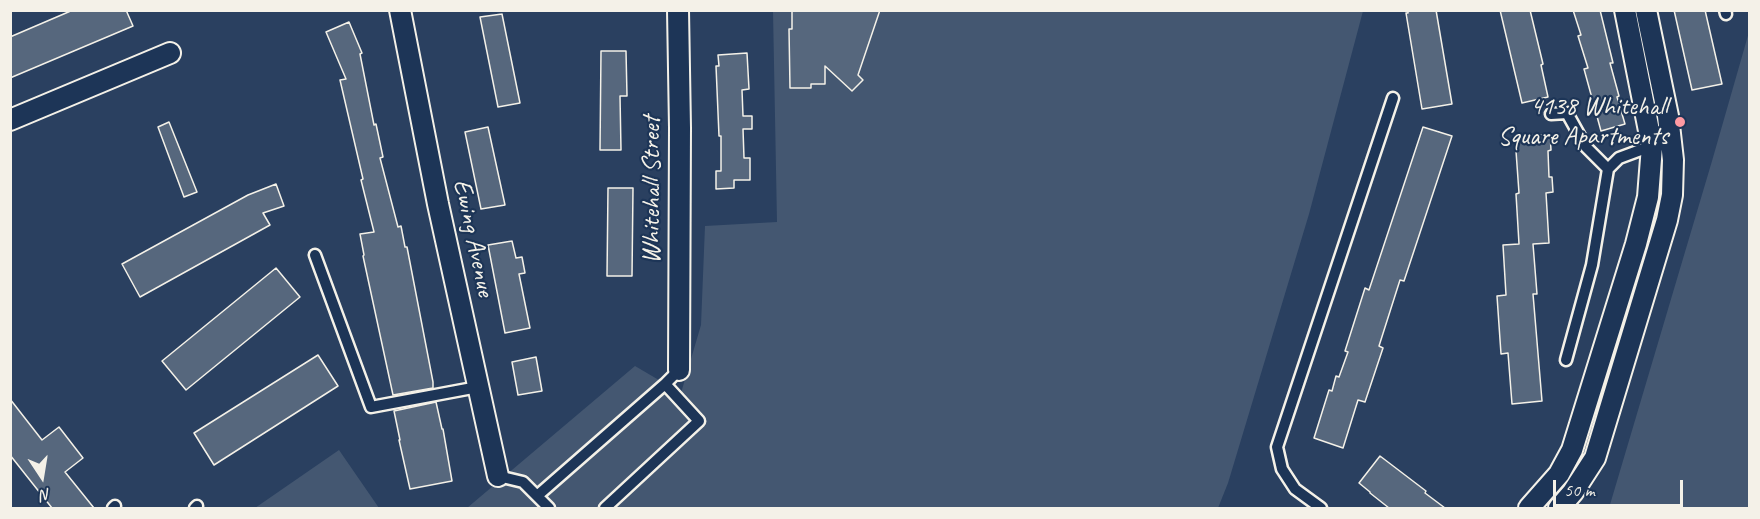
<!DOCTYPE html>
<html>
<head>
<meta charset="utf-8">
<style>
	body { margin:0 }
	#map { position:relative; width:1760px; height:519px; overflow:hidden; background:#2a4060; font-family:Caveat,sans-serif }
	canvas { display:block }
	.frame { position:absolute; inset:0; border:12px solid #f4f1e8; pointer-events:none }
	.north { position:absolute; left:12px; top:447px; width:60px; height:60px; -webkit-text-stroke:4px #1d3557; paint-order:stroke; rotate:168deg; font-size:16px; font-weight:700; line-height:24px; text-align:center; color:#f4f1e8 }
	.north::after { content:''; display:block; margin:auto; width:21px; height:27px; background:#f4f1e8; clip-path:polygon(50% 0,100% 100%,50% 72%,0 100%) }
	.scale { position:absolute; left:1553px; top:480px; width:130px; height:27px; box-sizing:border-box; border:3px solid #f4f1e8; border-top:0; padding-left:8px; font-size:18px; line-height:21px; white-space:nowrap; color:#f4f1e8; -webkit-text-stroke:4px #1d3557; paint-order:stroke }
</style>
</head>
<body>
<div id="map">
<canvas width="1760" height="519"></canvas>
<div class="frame"></div>
<div class="north">N</div>
<div class="scale">50 m</div>
</div>
<script>
const context = document.querySelector('canvas').getContext('2d');
context.lineJoin = 'round';
function paint(path, color) {
  context.fillStyle = color;
  context.fill(path, 'evenodd');
}
function toPath(rows) {
  const path = new Path2D();
  for (const r of rows) {
    path.moveTo(r[0], r[1]);
    for (let i = 2; i < r.length; i += 2) path.lineTo(r[i], r[i + 1]);
  }
  return path;
}
function stroke(path, color, width, dash) {
  context.strokeStyle = color;
  context.lineWidth = width;
  context.lineCap = dash ? 'butt' : 'round';
  context.setLineDash(dash || []);
  context.stroke(path);
}
function write(font, color, halo, rows, align = 'center') {
  context.font = font + ' Caveat,sans-serif';
  context.lineWidth = 4.5;
  context.setLineDash([]);
  context.textBaseline = 'middle';
  context.strokeStyle = halo;
  context.fillStyle = color;
  for (const [text, x, y, turn = 0] of rows) {
    context.save();
    context.translate(x, y);
    context.rotate((+turn || 0) * Math.PI / 180);
    context.textAlign = isNaN(turn) ? turn : align;
    if (halo) context.strokeText(text, 0, 0);
    context.fillText(text, 0, 0);
    context.restore();
  }
}
paint(toPath([
	[773,11,1363,11,1309,214,1228,483,1218,508,467,508,635,366,681,393,701,325,705,226,777,222],
	[1749,32,1749,508,1609,508,1712,161],
	[339,450,379,508,255,508]
]), '#445771');
const building = toPath([
	[73,10,126,10,133,26,10,78,10,37,73,10],
	[792,10,880,10,858,75,863,80,852,91,825,66,825,84,811,84,811,88,790,88,789,29,792,29,792,10],
	[1408,10,1436,10,1452,104,1422,109,1406,13,1408,13,1408,10],
	[1500,10,1530,10,1543,64,1541,65,1548,97,1522,103,1500,10],
	[1573,10,1600,10,1613,63,1610,63,1619,96,1617,97,1625,124,1601,131,1584,69,1588,68,1578,36,1581,35,1573,10],
	[1674,10,1705,10,1722,84,1692,90,1674,10],
	[502,14,520,103,498,107,480,17,502,14],
	[349,22,362,53,360,54,374,125,376,124,383,157,380,158,398,227,401,226,405,247,407,247,433,382,433,388,393,395,363,256,364,255,360,234,374,232,361,180,363,179,340,80,346,79,326,32,349,22],
	[601,51,626,51,627,96,620,96,621,150,600,150,601,51],
	[747,53,749,89,742,90,743,116,752,116,752,129,743,129,744,158,750,158,750,180,734,180,734,188,716,189,716,171,721,171,721,136,719,136,716,66,719,66,718,55,747,53],
	[169,122,197,192,184,197,158,127,169,122],
	[488,127,505,205,481,209,465,132,488,127],
	[1423,127,1452,136,1404,281,1400,280,1379,346,1383,348,1365,402,1358,400,1343,448,1314,438,1329,390,1332,391,1336,376,1339,377,1348,352,1345,351,1365,288,1369,290,1423,127],
	[1550,134,1551,150,1548,151,1549,177,1552,177,1553,192,1546,193,1549,243,1533,244,1537,294,1533,294,1542,401,1512,404,1508,353,1501,354,1497,296,1506,295,1503,245,1519,244,1516,194,1519,193,1515,137,1550,134],
	[276,184,284,206,263,213,270,225,140,297,122,264,248,195,276,184],
	[608,188,633,188,632,276,607,276,608,188],
	[512,241,516,258,522,257,525,273,519,274,530,328,505,333,488,245,512,241],
	[276,268,300,297,186,390,162,361,276,268],
	[318,355,338,386,214,465,194,433,318,355],
	[536,357,542,391,518,395,512,362,536,357],
	[10,399,42,440,59,427,83,458,65,472,94,508,52,508,10,455,10,399],
	[436,402,442,429,443,429,452,481,410,489,399,440,400,440,394,411,436,402],
	[1380,456,1426,491,1425,493,1445,508,1389,508,1370,493,1370,492,1359,483,1380,456]
]);
paint(building, '#56677d');
stroke(building, '#f4f1e8', 1.5);
const lane = toPath([
	[1725,10,1726,14],
	[1551,114,1567,113,1586,147,1608,169],
	[315,255,371,407,478,387],
	[1566,360,1592,265,1608,169,1619,158,1654,145],
	[498,476,523,482,549,508],
	[537,496,665,384],
	[113,508,115,506],
	[195,508,197,506],
	[605,508,699,421,665,384,679,370],
	[1321,508,1295,489,1282,469,1277,447,1393,98]
]);
const street = toPath([
	[400,10,438,204,498,476],
	[678,10,680,128,679,370],
	[10,120,170,53],
	[1529,508,1559,474,1572,450,1636,244,1648,197,1652,146,1625,10],
	[1559,508,1573,492,1595,458,1667,220,1672,195,1673,160,1668,116,1646,10]
]);
stroke(lane, '#f4f1e8', 15);
stroke(street, '#f4f1e8', 24);
stroke(lane, '#1d3557', 10);
stroke(street, '#1d3557', 20);
for (const [x, y, r, color] of [
	[1680,122,6,"#ff9aa2"]
]) {
  const dot = new Path2D();
  dot.arc(x, y, r, 0, 2 * Math.PI);
  context.fillStyle = color;
  context.fill(dot);
  stroke(dot, '#1d3557', 2);
}
write('26px', '#f4f1e8', '#1d3557', [
	["4138 Whitehall",1668,107],
	["Square Apartments",1668,137]
], 'right');
write('26px', '#f4f1e8', '#1d3557', [
	["Whitehall Street",652,190,-90],
	["Ewing Avenue",473,238,78]
]);
</script>
</body>
</html>
